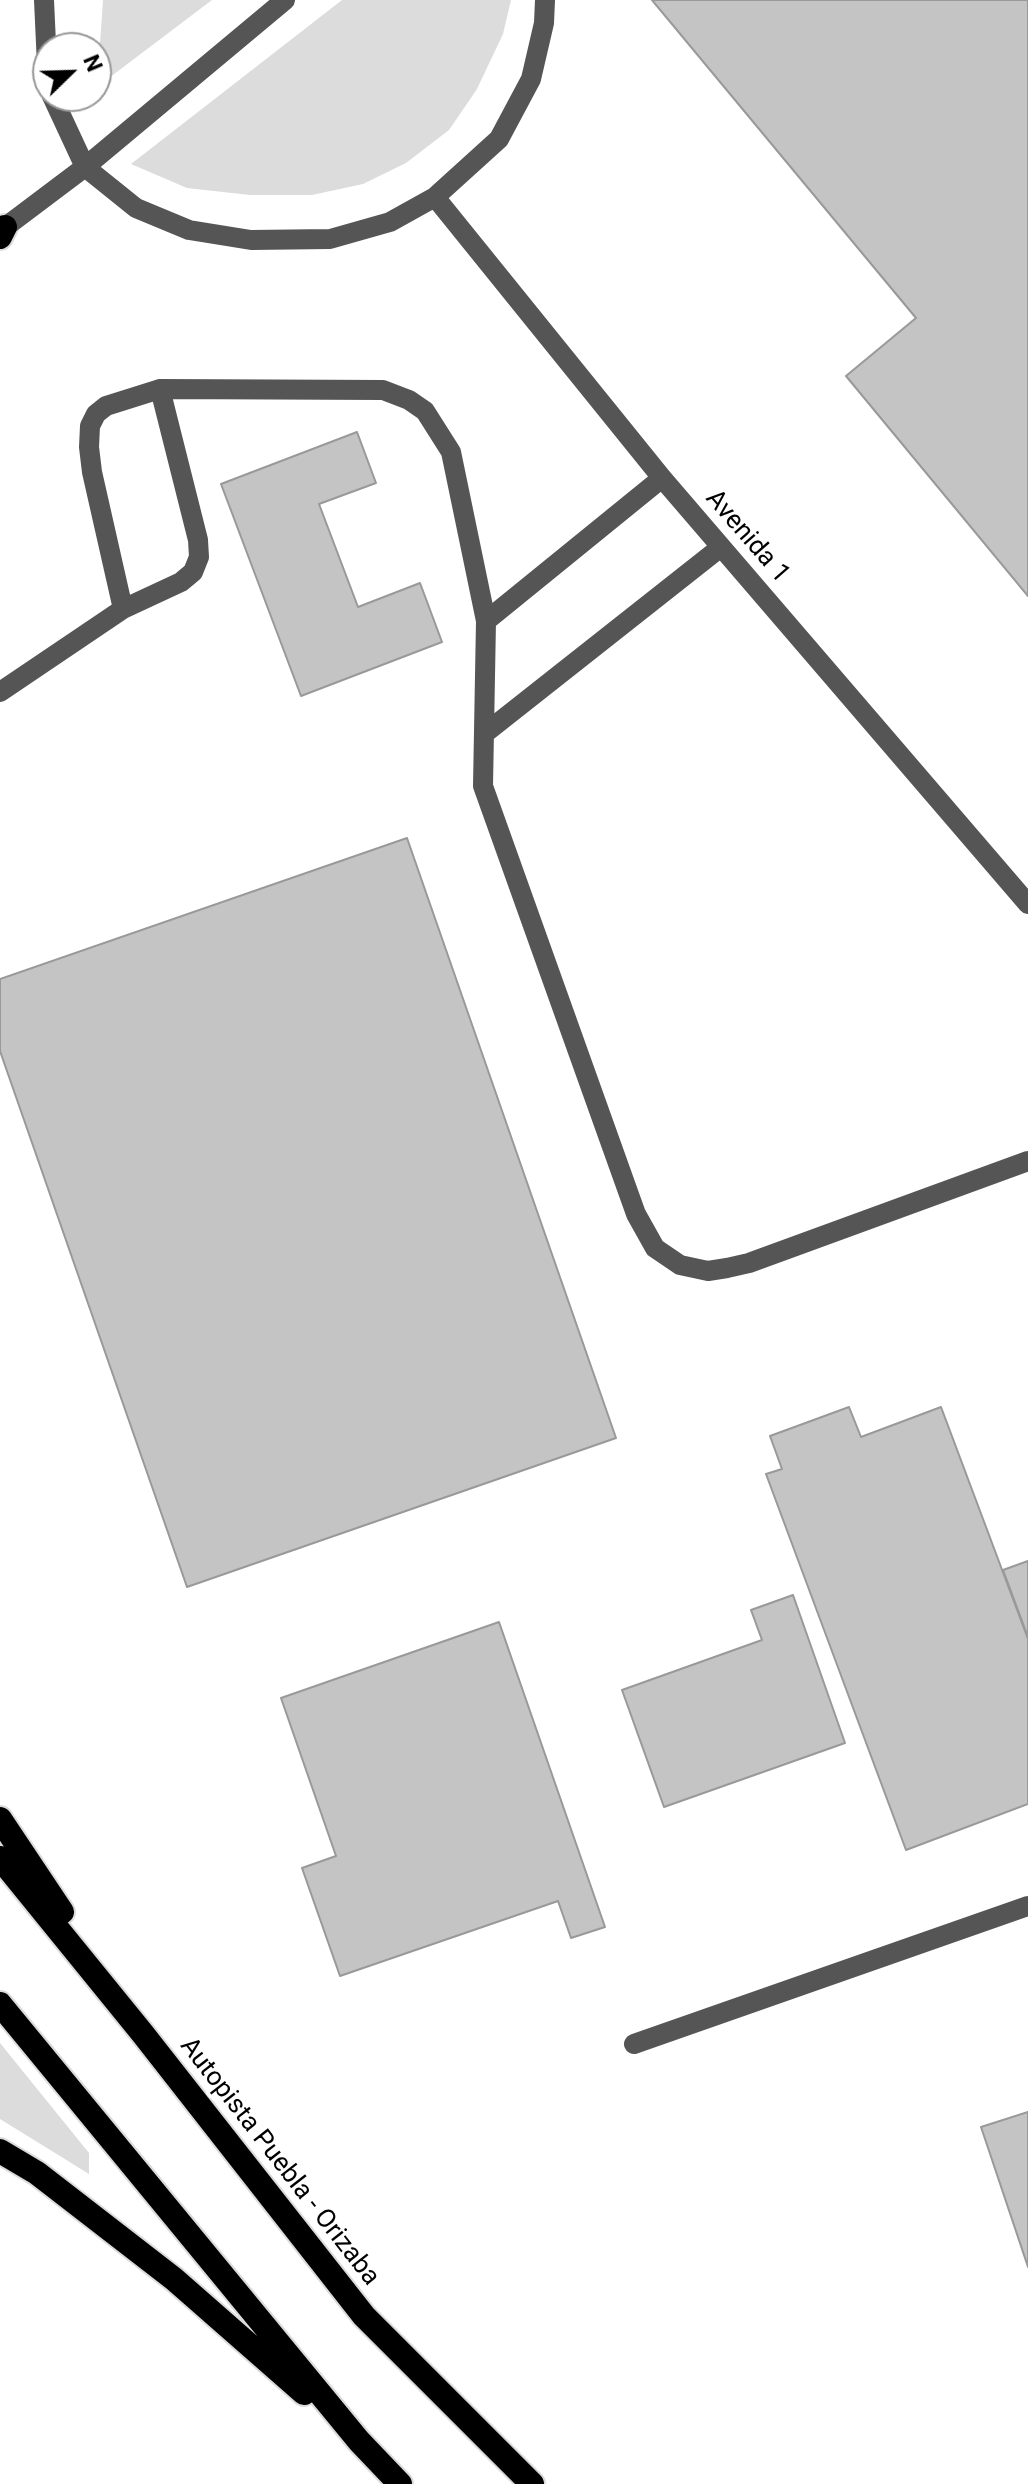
<!DOCTYPE html>
<html>
<head>
<meta charset="utf-8">
<style>
	body { margin:0 }
	#map { position:relative; width:1028px; height:2484px; overflow:hidden; background:#fff; font-family:Roboto,sans-serif }
	canvas { display:block }
	.north { position:absolute; left:32px; top:32px; width:80px; height:80px; box-sizing:border-box; background:#fff; border:2px solid #999; border-radius:50%; rotate:67deg; font-size:22px; font-weight:700; line-height:32px; text-align:center; color:#000 }
	.north::after { content:''; display:block; margin:auto; width:28px; height:36px; background:#000; clip-path:polygon(50% 0,100% 100%,50% 72%,0 100%) }
</style>
</head>
<body>
<div id="map">
<canvas width="1028" height="2484"></canvas>
<div class="north">N</div>
</div>
<script>
const context = document.querySelector('canvas').getContext('2d');
context.lineJoin = 'round';
function paint(path, color) {
  context.fillStyle = color;
  context.fill(path, 'evenodd');
}
function toPath(rows) {
  const path = new Path2D();
  for (const r of rows) {
    path.moveTo(r[0], r[1]);
    for (let i = 2; i < r.length; i += 2) path.lineTo(r[i], r[i + 1]);
  }
  return path;
}
function stroke(path, color, width, dash) {
  context.strokeStyle = color;
  context.lineWidth = width;
  context.lineCap = dash ? 'butt' : 'round';
  context.setLineDash(dash || []);
  context.stroke(path);
}
function write(font, color, halo, rows, align = 'center') {
  context.font = font + ' Roboto,sans-serif';
  context.lineWidth = 7;
  context.setLineDash([]);
  context.textBaseline = 'middle';
  context.strokeStyle = halo;
  context.fillStyle = color;
  for (const [text, x, y, turn = 0] of rows) {
    context.save();
    context.translate(x, y);
    context.rotate((+turn || 0) * Math.PI / 180);
    context.textAlign = isNaN(turn) ? turn : align;
    if (halo) context.strokeText(text, 0, 0);
    context.fillText(text, 0, 0);
    context.restore();
  }
}
paint(toPath([
	[103,0,212,0,97,87],
	[342,0,511,0,503,34,477,89,449,130,406,163,363,184,312,195,250,195,187,188,131,164],
	[0,2043,89,2153,89,2174,0,2119]
]), '#dcdcdc');
const building = toPath([
	[652,0,1028,0,1028,596,846,376,916,318,652,0],
	[357,432,376,483,319,504,358,607,420,583,442,642,301,696,221,484,357,432],
	[407,838,616,1438,187,1587,0,1051,0,979,407,838],
	[849,1407,861,1437,941,1407,1028,1639,1028,1804,906,1850,766,1474,782,1469,770,1436,849,1407],
	[1028,1561,1028,1637,1003,1570,1028,1561],
	[793,1595,845,1743,664,1807,622,1690,762,1640,751,1610,793,1595],
	[499,1622,605,1927,571,1938,558,1901,340,1976,302,1868,336,1856,281,1698,499,1622],
	[1028,2112,1028,2267,981,2127,1028,2112]
]);
paint(building, '#c4c4c4');
stroke(building, '#999', 2);
const highway = toPath([
	[0,237,5,227],
	[0,1819,62,1912],
	[0,1858,143,2034,364,2316,532,2484],
	[0,2004,359,2441,400,2484],
	[0,2151,37,2173,174,2279,304,2393]
]);
stroke(highway, '#dbdbdb', 28);
stroke(toPath([
	[44,0,48,87],
	[52,96,85,167,136,208,189,230,251,240,330,239,390,222,435,197,499,139,531,79,544,23,545,0],
	[435,197,662,478,1028,904],
	[0,231,85,167,285,0],
	[123,609,92,472,89,447,90,426,96,414,106,406,160,389],
	[486,621,662,478],
	[0,692,123,609,181,582,193,572,199,557,198,540,160,389,383,390,409,400,425,411,451,452,486,621,483,786,636,1214,655,1248,680,1265,708,1271,727,1268,749,1263,1028,1161],
	[484,734,721,547],
	[634,2044,1028,1906]
]), '#555', 20);
stroke(highway, '#000', 24);
write('26px', '#000', '#fff', [
	["Avenida 1",747,537,49],
	["Autopista Puebla - Orizaba",279,2162,52]
]);
</script>
</body>
</html>
